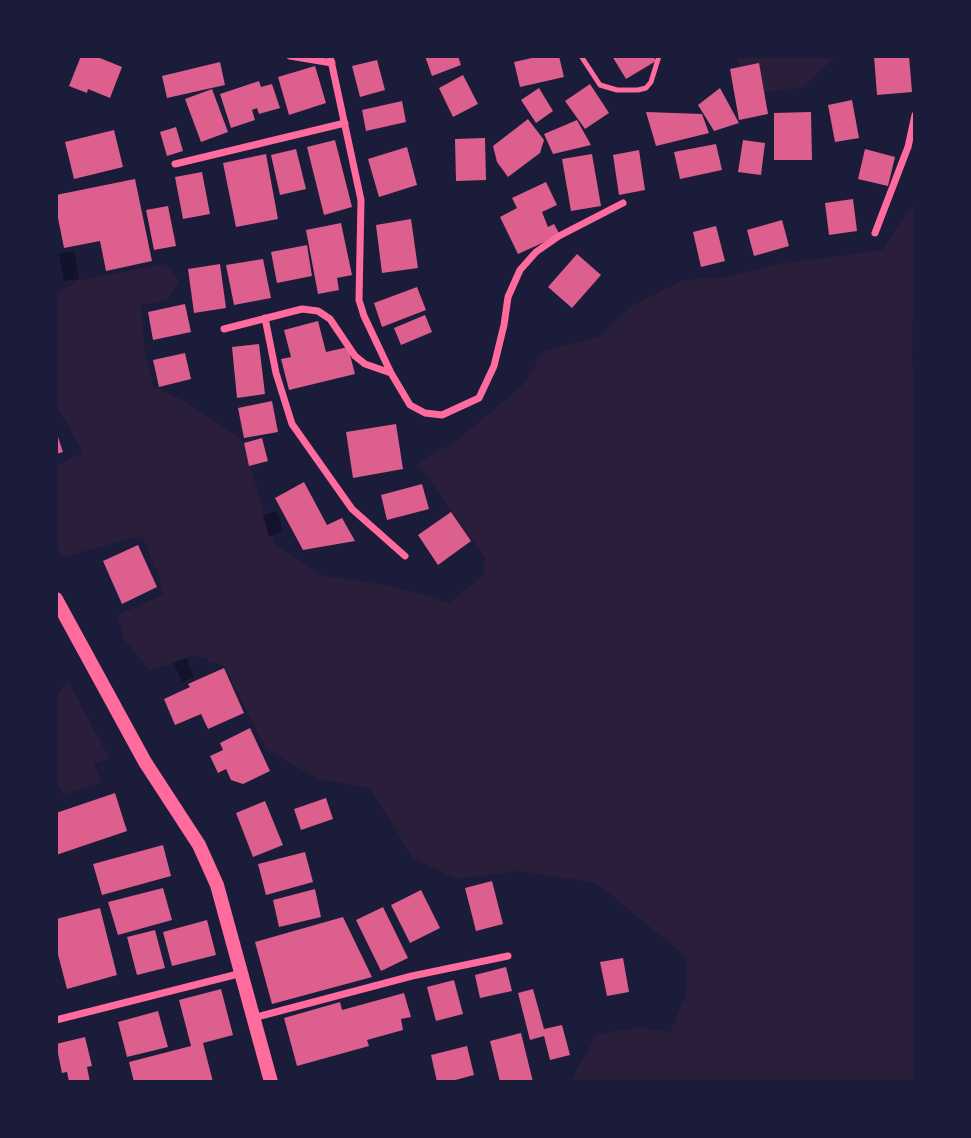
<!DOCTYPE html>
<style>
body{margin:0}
#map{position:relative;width:971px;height:1138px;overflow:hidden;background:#1b1b3a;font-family:Cabin,sans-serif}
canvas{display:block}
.frame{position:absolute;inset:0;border:58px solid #1b1b3a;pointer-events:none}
</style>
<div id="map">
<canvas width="971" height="1138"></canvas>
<div class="frame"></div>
</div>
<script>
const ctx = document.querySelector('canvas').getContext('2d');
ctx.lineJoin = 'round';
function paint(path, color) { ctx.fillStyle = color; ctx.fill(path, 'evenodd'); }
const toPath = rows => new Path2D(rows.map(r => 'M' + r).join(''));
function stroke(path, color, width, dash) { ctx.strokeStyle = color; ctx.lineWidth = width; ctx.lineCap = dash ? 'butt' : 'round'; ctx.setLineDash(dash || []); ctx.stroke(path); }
paint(toPath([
 [735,56,836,56,804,87,758,93,746,82],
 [915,203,915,301,913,312,912,364,915,367,915,1082,570,1082,597,1034,641,1028,670,1032,687,992,686,956,596,883,519,871,456,879,413,858,370,788,318,779,266,749,224,666,193,655,150,671,123,638,118,615,163,595,160,578,142,536,63,557,56,547,56,466,83,452,56,405,56,294,79,280,166,264,179,282,168,299,141,305,145,352,153,386,184,401,241,439,275,544,319,575,393,586,450,603,483,575,485,558,418,464,458,439,520,388,545,350,599,337,631,306,683,280,728,277,780,264,882,250],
 [68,681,109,758,94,764,101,782,63,795,56,782,56,753,59,752,56,747,56,695]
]), '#2a1e3b');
paint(toPath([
 [74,251,79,279,64,281,59,254],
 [277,511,283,531,269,536,263,515],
 [186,658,194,677,182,682,174,663]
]), '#12122b');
paint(toPath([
 [81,56,95,56,122,67,110,98,88,89,87,93,69,86],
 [425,56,458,56,461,65,432,76],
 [541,56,559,56,564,77,520,87,514,62],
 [612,56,653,56,656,61,626,79],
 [874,56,909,56,912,92,877,95],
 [377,60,385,90,360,97,352,66],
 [220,62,225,85,167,98,162,76],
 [759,63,768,114,739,120,730,69],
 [315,66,326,103,289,115,278,77],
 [463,75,478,104,453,117,439,88],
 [259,81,261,87,272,84,280,108,259,114,257,108,252,110,255,120,231,128,220,94],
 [590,84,609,113,585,129,565,101],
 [539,88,553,111,536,123,521,100],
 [720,88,739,123,714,131,698,105],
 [212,89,228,132,201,142,185,99],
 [852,100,859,138,835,142,828,105],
 [402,101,406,122,366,131,362,110],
 [646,112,702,114,709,133,656,146],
 [811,112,812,160,774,160,774,113],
 [528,119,544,140,540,153,508,177,497,162,493,146],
 [577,120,591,145,553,154,544,134],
 [176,127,183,151,167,156,160,132],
 [114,130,123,167,74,179,65,142],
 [485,138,486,180,456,181,455,139],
 [335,140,352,207,324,215,307,147],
 [743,140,765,143,761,175,738,172],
 [716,144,722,170,680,179,674,152],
 [407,147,417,185,379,197,368,159],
 [296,149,306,189,280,195,271,155],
 [865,149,895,157,888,186,858,179],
 [639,150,645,190,619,195,613,155],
 [266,154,278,219,236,227,223,163],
 [592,154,601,206,571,211,562,159],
 [202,172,210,214,183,219,175,177],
 [135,179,152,261,106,271,100,241,64,248,56,208,56,195],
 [546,182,557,205,542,212,548,227,554,224,560,235,518,254,500,217,517,208,512,198],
 [853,199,857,231,829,235,825,203],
 [168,206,176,246,154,250,146,210],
 [411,219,418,268,382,273,376,225],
 [782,220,789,246,754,256,747,230],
 [341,223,352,275,337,278,339,290,318,294,306,230],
 [716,226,725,261,701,267,693,232],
 [307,245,312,276,277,283,271,252],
 [577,254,601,275,572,308,548,287],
 [263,259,271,298,234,305,226,265],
 [220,264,226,308,194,313,188,269],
 [417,287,426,310,382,327,374,303],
 [185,304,191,332,153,340,148,312],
 [425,315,432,332,401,345,394,328],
 [318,321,326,352,348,347,355,374,289,390,281,359,291,357,284,330],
 [259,344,265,394,237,398,232,347],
 [185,353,191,379,159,387,153,360],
 [272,401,278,432,244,438,238,408],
 [396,424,403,469,353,478,346,432],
 [56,431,63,452,56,454],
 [262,438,268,461,249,466,244,443],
 [304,482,327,525,342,518,355,541,303,550,275,498],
 [422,484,429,509,387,520,381,495],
 [451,512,471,541,438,565,418,535],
 [138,545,157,587,122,604,103,561],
 [224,668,244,713,208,729,201,714,175,725,164,699,190,687,188,684],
 [250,728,270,771,243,784,231,780,226,769,218,773,210,756,223,750,220,743],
 [115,793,127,831,56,855,56,813],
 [326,798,333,819,301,830,294,809],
 [265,801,283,845,253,857,236,813],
 [163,845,171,876,102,895,93,864],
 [305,852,313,882,266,895,258,864],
 [492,881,503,924,476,931,465,888],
 [163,888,172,920,118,935,108,902],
 [315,889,321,917,279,927,273,900],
 [421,890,440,928,410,943,391,905],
 [383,907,408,958,381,971,356,920],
 [100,908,117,975,67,989,56,947,56,919],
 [343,917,372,977,272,1004,255,942],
 [207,920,216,955,172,966,163,932],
 [155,930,165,968,137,975,127,937],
 [623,958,629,992,607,996,600,962],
 [506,967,512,991,480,998,475,975],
 [454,980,463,1014,436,1021,427,987],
 [221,989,233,1035,203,1043,213,1082,134,1082,129,1062,191,1046,179,1000],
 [533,989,544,1029,562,1025,570,1055,550,1060,544,1036,530,1040,518,993],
 [404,993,411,1017,401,1019,403,1030,367,1040,369,1046,297,1066,284,1018,340,1002,342,1010],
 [158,1011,168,1047,127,1057,118,1022],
 [521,1033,533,1082,500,1082,490,1041],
 [85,1037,92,1066,87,1067,90,1082,69,1082,67,1072,62,1073,56,1044],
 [467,1046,474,1075,448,1082,437,1082,431,1055]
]), '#dd5f8e');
stroke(toPath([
 [581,56,600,85,617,90,638,90,646,88,651,82,659,56]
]), '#ff6b9d', 5);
stroke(toPath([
 [290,56,332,63],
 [330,56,361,200,359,300,364,316,391,373,410,405,425,413,442,415,479,398,494,366,504,325,508,297,520,270,536,252,559,236,623,203],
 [175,164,345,123],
 [875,233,908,147,915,115],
 [265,318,276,373,292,424,352,509,405,556],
 [224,329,302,309,318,311,330,319,355,356,365,364,391,373],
 [253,1018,412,976,508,956],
 [56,1020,242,973]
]), '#ff6b9d', 7);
stroke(toPath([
 [56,599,145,762,199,845,217,885,271,1082]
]), '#ff6b9d', 14);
</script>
